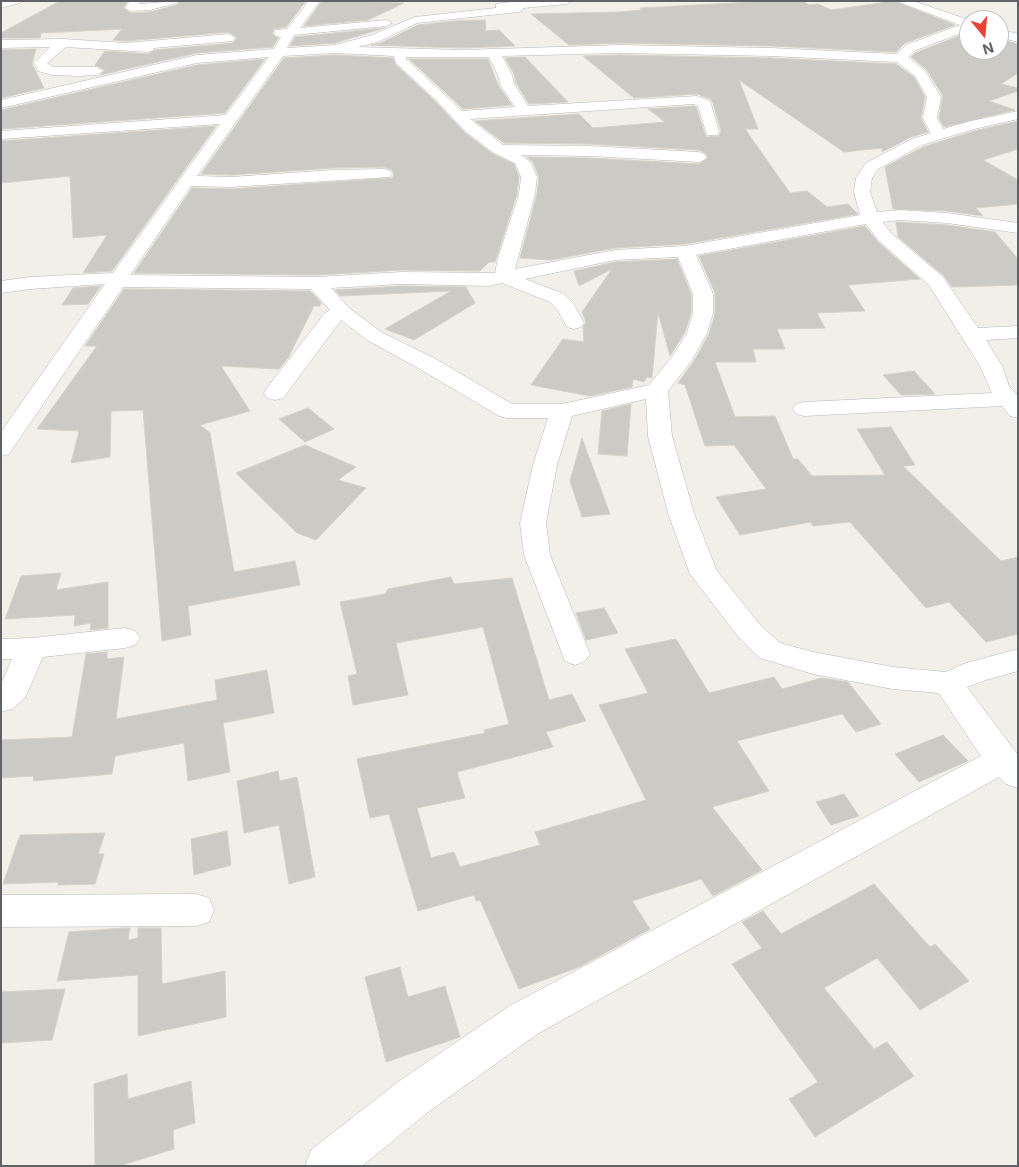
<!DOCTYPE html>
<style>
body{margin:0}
#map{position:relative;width:1019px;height:1167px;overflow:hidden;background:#f1efe8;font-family:Inter,sans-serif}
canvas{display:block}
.frame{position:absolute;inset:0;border:2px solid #5f6368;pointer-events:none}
.north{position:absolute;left:959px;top:10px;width:50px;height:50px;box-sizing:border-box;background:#fff;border:1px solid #bfc1c3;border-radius:50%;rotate:163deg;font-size:14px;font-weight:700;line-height:20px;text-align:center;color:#5f6368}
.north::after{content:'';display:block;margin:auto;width:18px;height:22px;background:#ea4335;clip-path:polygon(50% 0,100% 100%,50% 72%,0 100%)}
</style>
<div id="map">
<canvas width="1019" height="1167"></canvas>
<div class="frame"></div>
<div class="north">N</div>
</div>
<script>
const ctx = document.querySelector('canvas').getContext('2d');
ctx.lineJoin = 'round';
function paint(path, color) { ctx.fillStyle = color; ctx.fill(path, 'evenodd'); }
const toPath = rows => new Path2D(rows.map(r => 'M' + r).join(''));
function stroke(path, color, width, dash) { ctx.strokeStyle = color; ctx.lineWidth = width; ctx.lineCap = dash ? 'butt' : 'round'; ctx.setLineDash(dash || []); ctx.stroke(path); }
const building = toPath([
 [60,1,128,1,123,8,131,13,150,12,177,5,180,1,306,1,286,27,274,29,272,34,278,38,273,47,197,53,100,75,105,70,95,65,105,51,148,54,155,50,233,43,237,38,229,32,126,41,113,40,122,29,41,33,40,38,1,38,1,33,60,1],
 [322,1,338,1,404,3,368,20,304,26,322,1],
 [770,1,802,1,809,5,818,4,831,10,881,3,881,1,894,1,955,25,905,43,896,52,771,46,620,43,569,45,531,14,619,12,641,10,640,8,770,1],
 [485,20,486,31,499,30,515,46,462,48,371,45,381,43,418,25,454,21,485,20],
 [384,28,335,43,290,46,295,37,384,28],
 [969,32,969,50,999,50,999,39,1018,44,1018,73,1001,84,1018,88,1018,91,989,101,1015,110,944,127,939,118,943,96,927,70,911,57,915,53,969,32],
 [36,49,32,64,44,88,1,98,1,50,36,49],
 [335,55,393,58,395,64,434,100,464,132,493,154,514,164,519,177,517,194,495,262,489,262,480,271,402,270,316,275,134,273,192,188,231,189,392,178,394,175,392,170,384,167,332,168,231,175,201,174,284,58,335,55],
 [620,55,771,58,896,64,914,77,925,97,921,118,928,132,911,137,882,152,882,148,844,152,739,80,758,129,745,129,790,193,807,191,827,207,848,204,858,214,685,244,615,248,551,260,520,258,537,194,539,177,533,162,526,157,589,158,699,164,708,158,705,153,699,150,589,144,504,143,475,121,579,114,593,128,665,122,648,109,694,106,696,107,706,137,719,136,721,131,713,103,710,99,697,94,634,98,583,56,620,55],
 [525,57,568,102,529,104,516,83,514,74,505,58,525,57],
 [265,59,225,113,1,129,1,110,197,65,265,59],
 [409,59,488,59,498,85,512,105,463,109,409,59],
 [1018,121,1018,149,983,160,1018,180,1018,204,976,208,983,216,947,211,893,209,885,167,923,147,974,131,1018,121],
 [216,126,112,271,83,273,107,235,73,238,70,176,1,183,1,141,216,126],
 [896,222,947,225,995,232,1018,259,1018,285,952,287,944,276,898,237,896,222],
 [865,226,878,242,920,279,848,285,865,311,817,313,825,328,777,329,785,349,753,349,756,362,715,362,735,417,775,416,793,459,798,459,812,476,885,475,857,429,891,427,915,465,903,466,1001,561,1018,557,1018,634,986,642,949,602,926,608,850,522,813,526,811,522,740,535,716,497,766,489,734,445,705,446,685,385,678,383,694,361,709,334,715,314,715,293,699,256,865,226],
 [677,259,691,294,691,313,685,332,670,356,658,312,652,378,647,377,644,382,633,379,632,387,590,396,531,385,563,339,584,342,583,327,586,322,582,312,612,269,579,286,574,271,615,262,677,259],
 [101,286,88,304,62,305,73,288,101,286],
 [402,286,466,287,475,303,414,340,385,329,451,291,340,296,335,290,402,286],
 [124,289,310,291,321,302,320,306,314,306,288,358,279,369,221,366,250,411,200,425,210,433,234,572,295,561,300,585,188,606,191,635,162,641,143,410,111,411,110,457,71,463,79,431,37,429,97,346,85,346,124,289],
 [914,371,935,394,901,395,883,375,914,371],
 [631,404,627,456,598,454,602,411,631,404],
 [308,408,334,429,305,442,279,419,308,408],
 [582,438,610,514,582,517,570,481,582,438],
 [305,445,356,467,338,480,366,488,316,540,297,533,236,473,305,445],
 [61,573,56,590,108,582,108,628,90,630,91,623,74,626,75,615,5,619,21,576,61,573],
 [451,577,454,584,512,578,549,700,572,694,586,721,546,732,553,747,457,772,465,798,417,808,431,858,454,852,460,867,540,845,535,832,646,800,599,705,648,693,625,649,676,639,709,693,774,677,782,689,822,678,848,682,881,724,856,732,842,714,737,741,769,791,712,807,762,870,713,896,701,879,632,901,650,929,579,967,519,989,480,900,476,901,474,895,418,911,389,814,370,818,357,759,485,733,484,730,509,724,483,627,396,643,408,695,353,705,348,676,357,674,340,602,385,594,388,589,451,577],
 [604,608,618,633,586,640,576,613,604,608],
 [107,652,107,659,124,657,116,719,217,700,215,680,267,670,274,713,223,723,230,772,188,781,184,743,115,756,112,774,33,781,34,776,1,778,1,740,72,737,86,654,107,652],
 [943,735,968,761,919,782,895,754,943,735],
 [278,771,280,781,297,777,315,877,289,884,279,825,244,833,237,781,278,771],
 [844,794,859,816,831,825,816,802,844,794],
 [227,831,231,865,194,875,191,839,227,831],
 [105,833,98,854,104,854,95,884,58,885,59,882,3,884,20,835,105,833],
 [874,884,930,947,935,944,969,981,920,1010,877,958,824,988,874,1049,887,1042,914,1076,815,1137,789,1099,818,1082,732,964,762,948,742,922,763,911,781,934,874,884],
 [124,928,130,928,128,940,138,938,138,928,161,928,162,984,225,971,226,1017,138,1036,138,975,57,981,69,932,124,928],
 [400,967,408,997,445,986,460,1037,386,1062,365,977,400,967],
 [65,989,52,1040,1,1043,1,992,65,989],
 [127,1074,128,1099,191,1081,195,1123,173,1130,174,1149,119,1166,95,1166,94,1084,127,1074]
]);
paint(building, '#cccac5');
stroke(building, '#d6d1c6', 1);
const minor = toPath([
 [21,1,20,3,1,8,1,2,21,1],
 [130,1,141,1,139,4,178,1,177,3,150,10,131,11,125,8,130,1],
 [309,1,320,1,300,28,386,20,392,23,386,26,294,35,287,48,335,45,372,35,415,17,496,8,496,4,519,1,572,1,567,4,523,8,522,11,518,12,417,23,380,41,358,47,462,50,620,45,771,48,897,54,906,45,960,25,896,1,913,1,969,20,969,30,914,51,908,57,925,71,941,97,937,118,943,129,971,121,1018,111,1018,119,974,129,922,145,878,169,872,178,870,192,877,212,900,210,947,213,1018,223,1018,233,947,223,900,220,882,222,891,233,943,277,978,328,1018,326,1018,338,986,340,1002,366,1009,386,1018,396,1018,418,1010,416,1002,406,804,416,796,414,793,409,796,404,804,402,992,393,980,366,929,285,879,241,866,224,696,255,713,294,713,313,707,333,692,360,668,391,672,436,694,513,717,571,761,626,780,643,813,652,893,667,946,672,966,663,1018,649,1018,671,986,680,967,687,1018,755,1018,788,1006,784,999,777,539,1033,428,1112,362,1166,305,1166,311,1150,398,1082,511,1005,981,756,939,693,893,689,813,674,760,658,741,640,690,574,668,513,648,436,646,399,572,416,557,465,546,523,550,555,590,654,585,661,575,665,565,661,524,555,520,523,533,465,548,418,507,418,499,416,418,368,367,340,341,320,283,398,275,400,267,398,264,393,267,388,325,313,330,310,311,289,123,287,9,454,1,456,1,432,105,284,30,289,1,293,1,281,30,277,113,273,220,124,1,139,1,131,226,115,269,57,197,63,1,108,1,100,197,55,274,49,281,37,276,36,274,33,276,30,287,29,309,1],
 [335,53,394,56,396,63,435,99,465,131,494,153,515,163,517,167,521,177,519,194,498,258,495,273,402,272,316,277,130,275,191,186,231,187,390,177,392,174,390,171,384,169,332,170,231,177,197,176,283,56,335,53],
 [620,53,771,56,897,62,915,76,927,97,923,118,931,133,912,139,866,163,856,178,854,192,860,215,685,246,615,250,515,269,535,194,537,177,531,163,521,155,589,156,699,162,704,160,707,157,704,154,699,152,589,146,503,145,470,119,694,104,698,106,707,135,717,135,719,132,711,104,709,101,697,96,528,106,514,84,512,75,502,56,620,53],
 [406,57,489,57,498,75,500,84,515,107,462,111,406,59,406,57],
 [678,257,693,294,693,313,687,333,672,357,649,385,562,404,512,404,434,358,381,332,349,308,331,288,402,284,489,286,502,283,550,302,557,309,567,327,574,329,581,327,584,323,573,303,564,294,525,279,615,260,678,257],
 [999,29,1018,34,1018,42,999,37,999,29],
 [229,34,235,38,233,41,154,48,152,51,148,52,66,47,47,63,53,67,97,67,103,71,97,75,80,76,52,75,38,71,34,63,50,47,1,48,1,40,63,39,126,43,229,34],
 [125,628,135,631,140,638,135,645,125,648,43,657,25,698,12,709,1,712,1,684,12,659,1,659,1,639,32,638,125,628],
 [196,894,209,898,214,910,209,922,196,926,1,927,1,895,196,894]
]);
stroke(minor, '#b5b8bc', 1);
paint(minor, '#fff');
</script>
